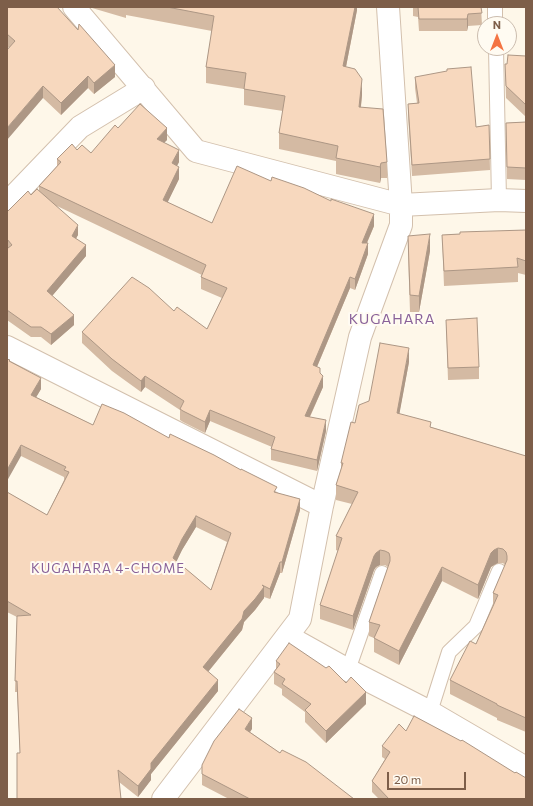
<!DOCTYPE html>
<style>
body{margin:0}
#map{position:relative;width:533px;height:806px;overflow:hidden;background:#fef7e9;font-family:Commissioner,sans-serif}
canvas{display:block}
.frame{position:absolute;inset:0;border:8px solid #7d5e49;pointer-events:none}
.north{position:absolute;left:477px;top:16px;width:40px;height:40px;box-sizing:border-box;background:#fffbf2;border:1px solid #cbbcae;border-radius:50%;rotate:0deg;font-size:11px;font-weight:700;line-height:16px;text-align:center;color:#7d5e49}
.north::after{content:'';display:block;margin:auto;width:14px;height:18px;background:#f47443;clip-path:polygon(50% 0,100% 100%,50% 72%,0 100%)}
.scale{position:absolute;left:387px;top:772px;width:79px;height:18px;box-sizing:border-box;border:2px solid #7d5e49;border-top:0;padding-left:5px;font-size:12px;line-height:14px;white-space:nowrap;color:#7d5e49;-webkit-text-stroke:3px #fffbf2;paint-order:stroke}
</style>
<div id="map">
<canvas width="533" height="806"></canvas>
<div class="frame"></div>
<div class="north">N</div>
<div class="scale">20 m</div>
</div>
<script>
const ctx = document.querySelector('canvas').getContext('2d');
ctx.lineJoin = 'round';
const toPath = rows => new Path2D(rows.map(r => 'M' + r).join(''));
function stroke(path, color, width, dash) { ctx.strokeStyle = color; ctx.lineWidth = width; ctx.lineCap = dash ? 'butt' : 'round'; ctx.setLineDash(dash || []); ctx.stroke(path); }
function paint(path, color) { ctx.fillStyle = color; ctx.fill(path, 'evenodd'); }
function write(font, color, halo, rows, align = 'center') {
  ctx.font = font + ' Commissioner,sans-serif'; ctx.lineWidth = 4; ctx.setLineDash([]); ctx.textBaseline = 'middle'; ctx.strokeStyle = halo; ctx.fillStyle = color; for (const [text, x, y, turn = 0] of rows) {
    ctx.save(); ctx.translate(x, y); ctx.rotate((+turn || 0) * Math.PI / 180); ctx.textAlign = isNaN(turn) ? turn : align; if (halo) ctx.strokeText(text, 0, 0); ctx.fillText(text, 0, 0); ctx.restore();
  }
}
const service = toPath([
 [495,7,495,24],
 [496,48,499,200],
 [348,670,382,573],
 [430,712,449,652,476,626,499,571]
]);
const minor = toPath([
 [74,7,196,151,401,205,499,200,526,201],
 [7,203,80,127,144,88],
 [7,347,322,506],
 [287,636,348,670,430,712,526,768],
 [163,799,300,619,322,506,360,337,401,225,401,205,388,7]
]);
stroke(service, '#d3c0ad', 16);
stroke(minor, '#d3c0ad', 24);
stroke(service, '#fff', 14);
stroke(minor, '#fff', 22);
paint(toPath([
 [7,7,115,77,94,94,88,88,61,115,43,98,9,48,7,46],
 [90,7,357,7,357,10,346,67,362,95,361,107,387,162,387,178,381,178,380,183,336,174,336,161,279,149,279,133,283,111,244,105,244,89,206,83,206,67,212,31,126,15,126,18,92,8],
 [413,7,481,7,482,25,468,26,467,31,419,31,418,17,413,16],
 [526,56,526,117,506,98,505,64,507,64],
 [415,77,476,127,489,125,490,170,412,176,408,115,408,104,417,103,415,88],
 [526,122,526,180,507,179,506,123],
 [118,128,167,140,164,142,179,162,177,166,179,179,167,202,212,223,374,226,367,243,368,254,355,290,350,288,317,367,320,373,323,387,310,417,326,431,317,471,271,460,271,449,272,447,210,421,205,433,183,422,180,420,180,410,145,387,141,392,112,371,82,343,82,332,174,311,207,329,222,298,201,289,201,277,202,275,57,206,78,235,76,238,86,256,52,296,74,325,51,345,41,337,31,337,7,320,7,212,39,190,39,186,57,166,57,159,77,150,91,153],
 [526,230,526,275,518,273,518,282,444,286,442,235],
 [408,236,430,251,419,312,410,312,408,252],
 [446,320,479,367,479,379,448,380],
 [10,362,41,389,36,397,93,425,169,438,277,492,300,510,282,573,280,573,270,599,264,597,264,598,255,610,244,622,242,630,208,672,218,691,151,774,151,780,138,797,119,782,20,753,17,692,15,692,17,617,7,612,7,492,47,515,64,480,64,477,21,456],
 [196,527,227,542,211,590,176,561,182,550],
 [409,362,399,414,431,427,526,456,526,732,497,720,497,718,450,694,450,680,476,644,493,606,493,593,505,565,503,563,498,563,494,565,491,567,478,599,442,581,399,665,374,652,374,638,369,636,369,622,388,567,385,565,380,565,376,567,374,570,353,630,320,619,320,605,338,551,336,550,336,536,352,504,336,500,336,485,341,469,341,463,355,423,369,401],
 [276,661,366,704,326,743,305,722,305,712,282,695,282,689,274,684,274,672,276,670],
 [252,729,250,732,280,753,354,799,229,799,202,785,202,765],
 [406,731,515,773,526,799,379,799,372,792,372,781,385,759,382,757,382,746]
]), '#d4baa3');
paint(toPath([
 [355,7,357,7,357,10,343,82,343,66],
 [468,14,468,26,467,31,467,19],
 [115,65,115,77,94,94,94,83],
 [88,76,88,88,61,115,61,103],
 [362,79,362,95,359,123,359,107],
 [43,86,43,98,7,140,7,128],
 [167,128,167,140,157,150,157,139],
 [179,150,179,162,172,175,172,163],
 [381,163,381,178,380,183,380,167],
 [179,167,179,179,163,212,163,200],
 [374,214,374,226,362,254,362,243],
 [78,225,78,235,72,246,72,236],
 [430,234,430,251,419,312,419,296],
 [368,243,368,254,355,290,355,279],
 [86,245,86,256,47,302,47,291],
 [350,277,350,288,313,376,313,365],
 [74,315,74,325,51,345,51,334],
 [409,348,409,362,397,427,397,413],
 [145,376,145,387,141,392,141,381],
 [323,376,323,387,305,427,305,416],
 [41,378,41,389,31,406,31,395],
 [210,410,210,421,205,433,205,422],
 [326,420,326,431,317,471,317,460],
 [21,445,21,456,7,481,7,470],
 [300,499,300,510,282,573,282,562],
 [196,516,196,527,182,550,173,569,173,558,182,539],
 [498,548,498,563,494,565,491,567,478,599,478,585,491,553,494,550],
 [380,550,380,565,376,567,374,570,353,630,353,616,374,556,376,553],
 [280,562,280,573,270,599,270,589],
 [442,567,442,581,399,665,399,651],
 [264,587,264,598,255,610,244,622,242,630,203,678,203,667,244,611],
 [218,680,218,691,151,774,151,780,138,797,138,786,151,763],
 [366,692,366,704,326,743,326,731],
 [252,718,252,729,245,739,245,729]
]), '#ad9785');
const building = toPath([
 [7,7,57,7,78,30,79,24,115,65,94,83,88,76,61,103,43,86,7,128,7,50,15,41,7,34,7,7],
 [167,7,355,7,343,66,355,69,362,79,359,107,383,109,387,162,381,163,380,167,336,158,338,146,279,133,285,96,244,89,246,73,206,67,214,16,167,7],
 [418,7,481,7,482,13,468,14,467,19,419,19,418,7],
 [508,55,526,56,526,105,506,86,505,64,507,64,508,55],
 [471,67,476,127,489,125,490,159,412,165,408,104,419,103,415,77,447,71,447,69,471,67],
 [140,104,167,128,157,139,179,150,172,163,179,167,163,200,212,223,237,166,271,181,272,177,304,188,331,201,331,199,374,214,362,243,368,243,355,279,350,277,313,365,320,368,320,373,323,376,305,416,326,420,317,460,271,449,275,437,210,410,205,422,183,411,180,409,184,401,145,376,141,381,112,359,82,332,132,277,149,288,174,311,177,307,207,329,227,288,201,277,206,265,39,186,61,162,57,159,72,144,77,150,82,145,91,153,115,125,118,128,140,104],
 [526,122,526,168,507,167,506,123,526,122],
 [37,189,78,225,72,236,86,245,47,291,74,315,51,334,41,327,31,327,7,310,7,247,8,248,12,245,7,239,7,212,28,191,31,195,37,189],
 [526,230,526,261,517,258,518,267,444,271,442,235,460,234,460,232,526,230],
 [430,234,419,296,410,295,408,236,430,234],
 [477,318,479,367,448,368,446,320,477,318],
 [380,343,409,348,397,413,431,422,430,427,526,456,526,718,497,705,497,704,450,680,470,641,476,644,498,595,493,593,507,560,507,556,506,552,503,549,498,548,494,550,491,553,478,585,442,567,399,651,374,638,380,625,369,622,390,561,390,557,389,553,385,551,380,550,376,553,374,556,353,616,320,605,342,538,336,536,358,492,336,485,343,463,341,463,351,422,355,423,359,405,369,401,380,343],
 [7,359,10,360,9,361,41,378,31,395,93,425,102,404,124,413,169,438,170,434,214,455,241,470,241,469,277,487,274,492,300,499,282,562,280,562,270,589,262,585,264,587,255,599,244,611,242,619,203,667,218,680,151,763,151,769,138,786,118,770,121,799,17,799,17,753,20,753,17,681,15,681,17,616,31,615,7,601,7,492,47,515,69,472,64,470,66,467,21,445,7,470,7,359],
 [196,516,231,533,211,590,173,558,182,539,196,516],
 [289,643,326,668,329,666,346,683,351,677,366,692,326,731,305,710,311,704,282,684,285,679,274,672,280,664,276,661,289,643],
 [239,709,252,718,245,729,280,753,282,750,306,762,354,799,250,799,202,774,202,765,214,741,239,709],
 [414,716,461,741,462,740,515,773,516,772,526,778,526,799,389,799,372,781,390,752,382,746,399,724,406,731,414,716]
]);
paint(building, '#f7d8be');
stroke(building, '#ad9785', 1);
ctx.letterSpacing = '1px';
write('13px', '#896199', '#fffbf2', [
 ["KUGAHARA 4-CHOME",108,569]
]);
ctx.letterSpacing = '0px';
ctx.letterSpacing = '1px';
write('14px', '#896199', '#fffbf2', [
 ["KUGAHARA",392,319]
]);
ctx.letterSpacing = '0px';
</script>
